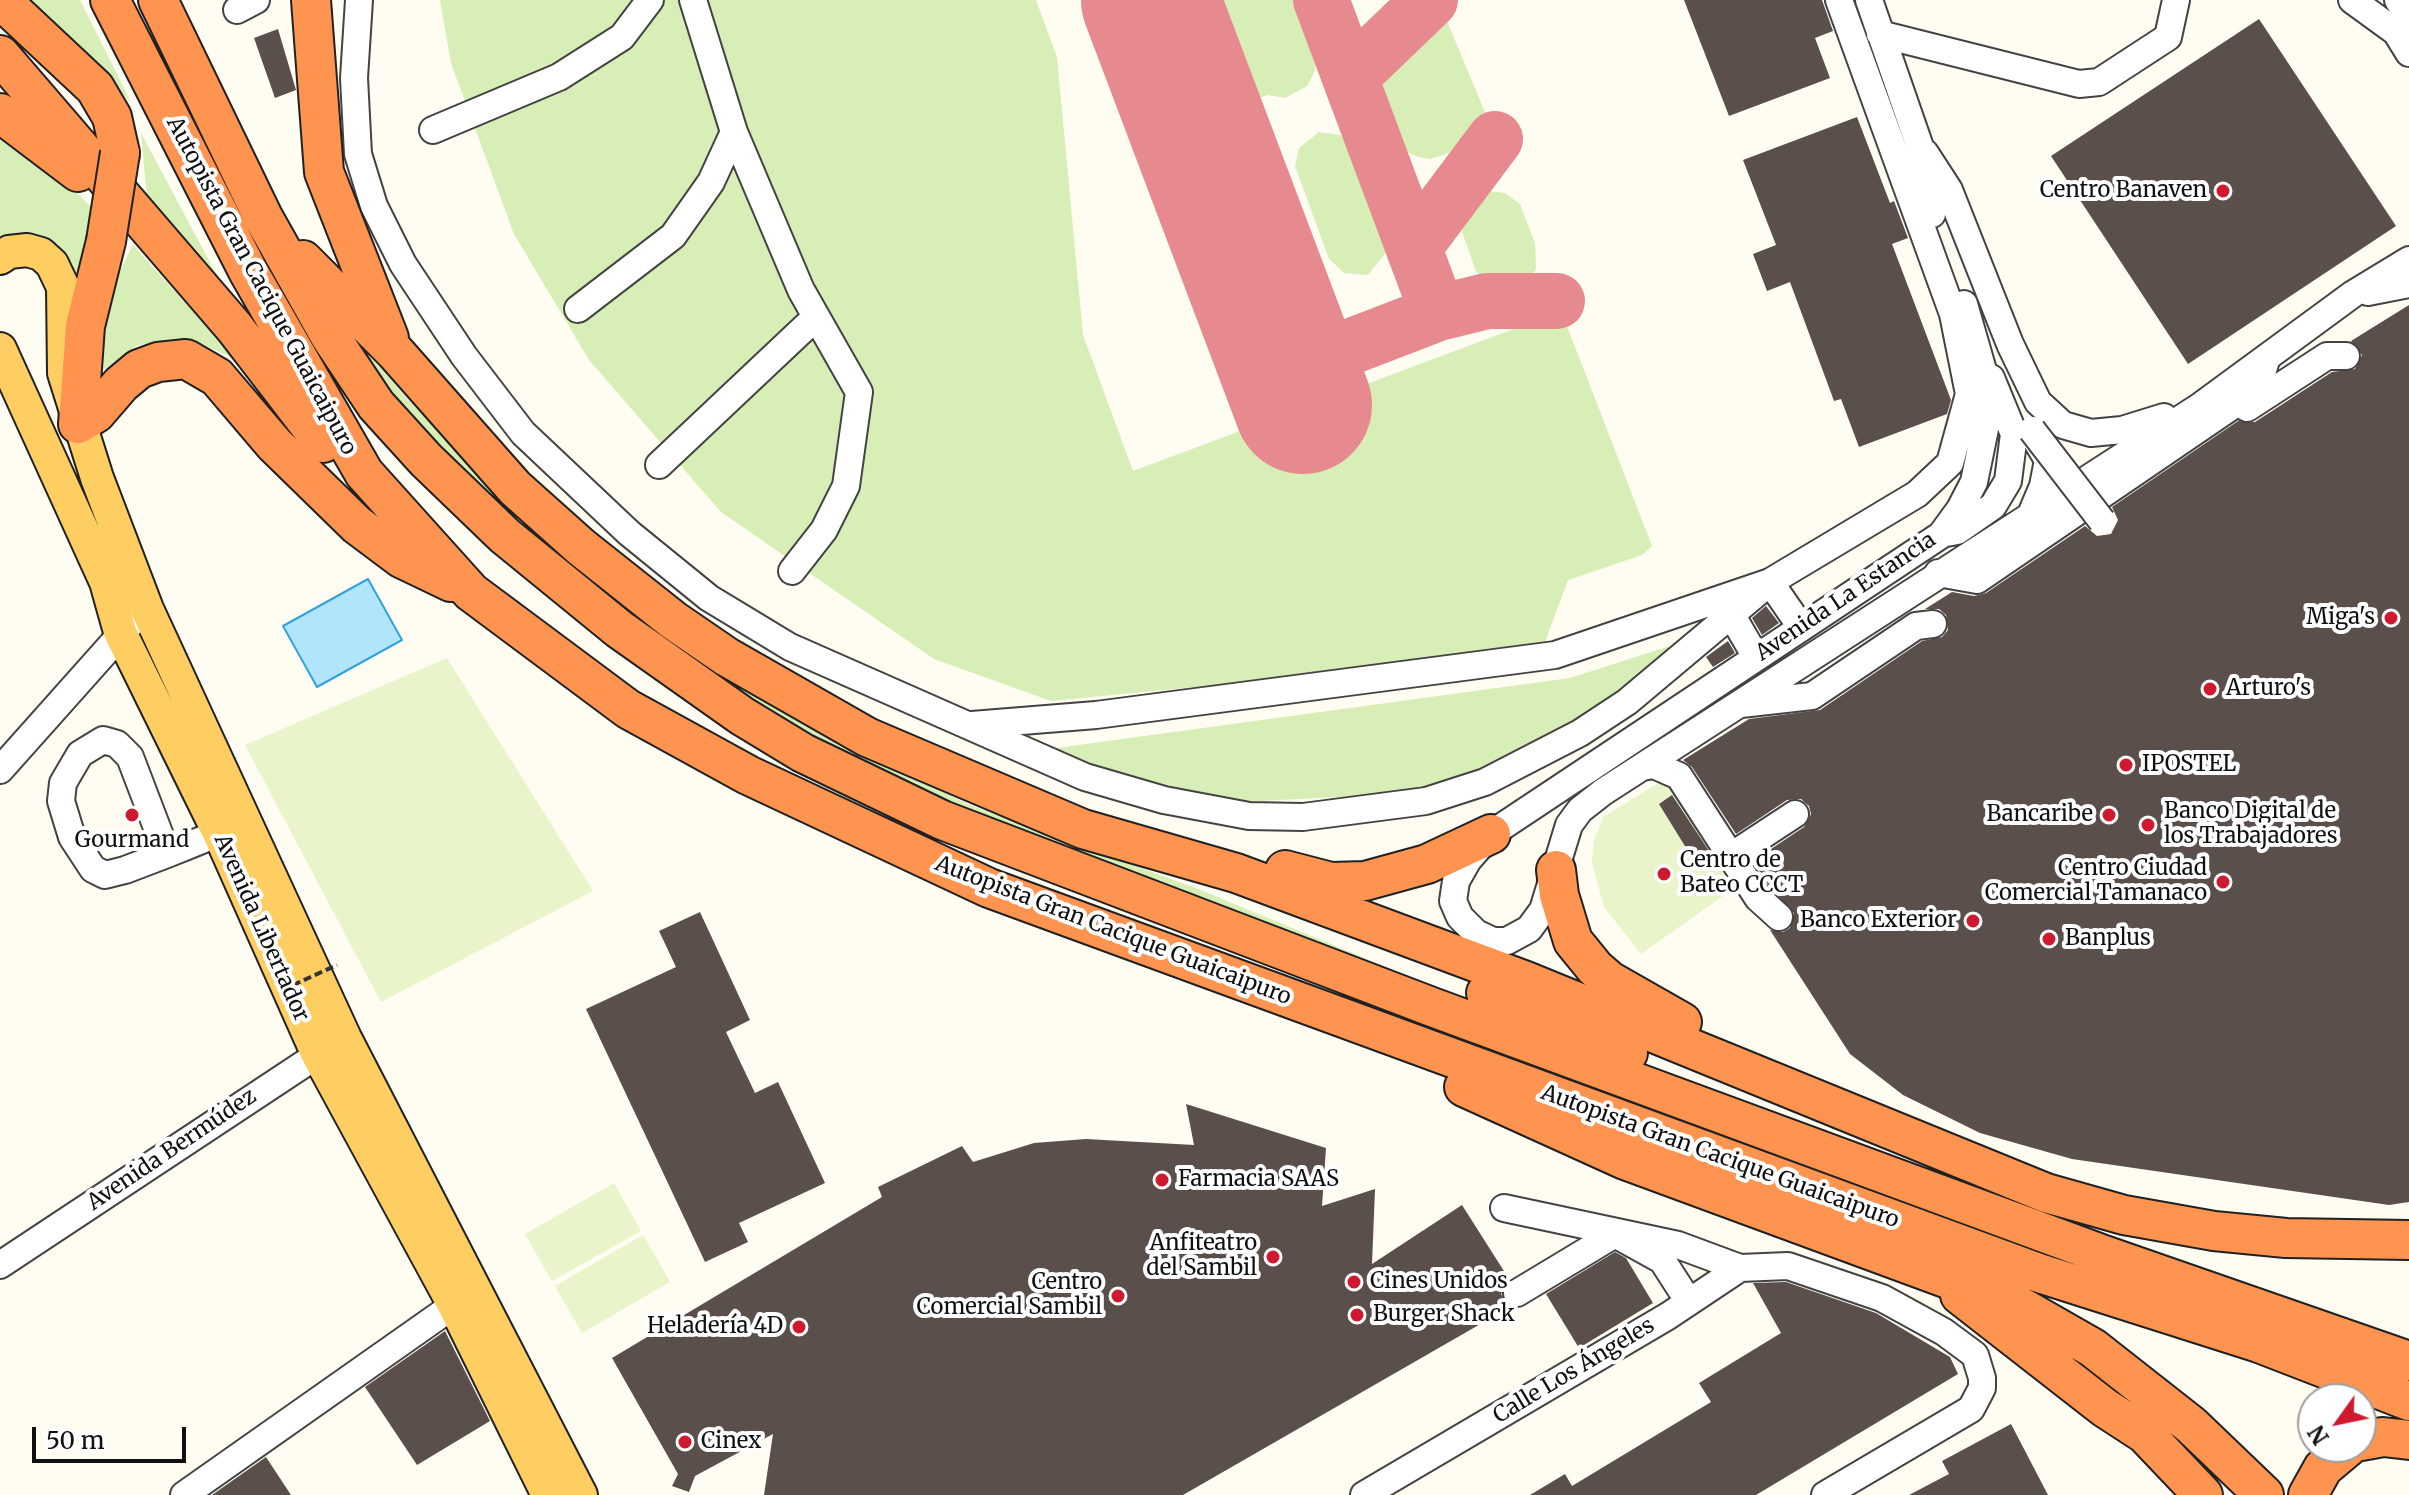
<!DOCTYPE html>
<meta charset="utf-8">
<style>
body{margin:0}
#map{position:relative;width:2409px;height:1495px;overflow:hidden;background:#fffcf2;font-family:Merriweather,serif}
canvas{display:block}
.north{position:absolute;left:2297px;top:1383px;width:80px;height:80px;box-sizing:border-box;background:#fff;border:2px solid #9f9f9f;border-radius:50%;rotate:237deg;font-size:22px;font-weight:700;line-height:32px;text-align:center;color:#101010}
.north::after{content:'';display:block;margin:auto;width:28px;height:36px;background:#ce192e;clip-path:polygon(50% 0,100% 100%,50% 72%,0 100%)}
.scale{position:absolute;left:32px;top:1427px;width:154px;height:36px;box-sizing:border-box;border:4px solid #101010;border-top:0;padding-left:10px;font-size:24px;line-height:28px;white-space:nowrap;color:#101010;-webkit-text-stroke:6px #fff;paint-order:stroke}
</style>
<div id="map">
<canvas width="2409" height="1495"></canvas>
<div class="north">N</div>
<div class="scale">50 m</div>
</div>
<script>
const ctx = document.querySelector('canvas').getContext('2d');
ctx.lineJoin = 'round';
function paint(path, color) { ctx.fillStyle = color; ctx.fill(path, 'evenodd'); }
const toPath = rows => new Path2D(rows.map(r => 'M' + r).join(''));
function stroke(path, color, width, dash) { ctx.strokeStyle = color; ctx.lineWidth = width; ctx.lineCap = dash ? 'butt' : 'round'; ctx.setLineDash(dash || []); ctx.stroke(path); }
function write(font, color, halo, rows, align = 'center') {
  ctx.font = font + ' Merriweather,serif'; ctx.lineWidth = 8; ctx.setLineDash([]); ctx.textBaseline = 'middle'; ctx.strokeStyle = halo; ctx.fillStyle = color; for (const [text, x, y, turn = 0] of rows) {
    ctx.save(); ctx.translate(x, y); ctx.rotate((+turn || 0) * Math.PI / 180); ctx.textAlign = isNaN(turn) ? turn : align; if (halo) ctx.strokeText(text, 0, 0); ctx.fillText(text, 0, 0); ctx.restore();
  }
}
paint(toPath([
 [24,0,80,0,131,102,93,66],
 [440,0,1036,0,1057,57,1083,335,1133,471,1554,314,1565,321,1652,546,1642,555,1568,580,1545,642,1277,679,1051,701,934,659,721,512,589,360,514,234,451,63],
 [1223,0,1294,0,1314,53,1315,71,1307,86,1285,98,1268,95,1260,98],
 [1446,19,1487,117,1470,138,1452,152,1430,159,1418,157,1407,152,1391,130,1381,94,1383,80,1401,55,1437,21],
 [1319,132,1340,135,1350,144,1390,247,1368,275,1344,273,1329,259,1295,166,1299,148],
 [141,133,230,300,148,208],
 [0,140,72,188,96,212,77,285,0,242],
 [1489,191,1505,193,1520,204,1535,243,1536,268,1531,281,1523,286,1483,280,1476,271,1461,229,1462,215],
 [133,245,237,360,200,343,177,339,153,342,136,346,93,378,111,289],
 [323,301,410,402,522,510,853,749,970,805,1198,889,1623,1065,930,802,782,723,583,585,403,412],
 [1670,646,1619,702,1482,775,1396,794,1221,803,1027,752,1570,678]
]), '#d8eeb7');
paint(toPath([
 [447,658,593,891,381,1002,245,745],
 [1660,782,1681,791,1740,884,1641,954,1604,907,1592,863,1594,840,1603,817],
 [614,1183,641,1231,552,1281,525,1234],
 [643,1235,670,1282,582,1333,555,1286]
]), '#e9f4ca');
const water = toPath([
 [368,579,402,640,317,687,283,626,368,579]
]);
paint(water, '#b1e5fc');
stroke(water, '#31a2da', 2);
stroke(toPath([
 [1350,77,1430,0],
 [1414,247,1495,139],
 [1438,313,1487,301,1557,301],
 [1290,370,1438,313,1321,0]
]), '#e68a90', 56);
stroke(toPath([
 [1150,0,1303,405]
]), '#e68a90', 138);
paint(toPath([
 [1684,0,1822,0,1833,31,1815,38,1830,78,1729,116],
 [2259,19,2396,226,2188,364,2051,156],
 [278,29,296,90,275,98,254,38],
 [1857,117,1890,203,1894,201,1908,238,1892,244,1951,400,1947,414,1859,447,1841,399,1834,401,1790,282,1767,291,1753,254,1776,245,1743,160],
 [2409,305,2409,1202,2389,1205,2072,1159,1980,1133,1903,1095,1850,1054,1770,930,1783,932,1790,928,1794,913,1770,888,1753,861,1804,827,1811,814,1809,806,1801,799,1787,800,1736,834,1692,767,1683,760,1749,719,1820,710,1922,641,1942,637,1948,630,1946,615,1939,609,1925,609,1952,592,1974,596,1986,593,2085,526,2097,536,2111,534,2118,520,2112,507,2238,421,2255,422,2332,372,2355,369,2362,355,2351,341],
 [1766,606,1779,623,1762,635,1752,618],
 [1728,641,1735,653,1713,667,1706,657],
 [1672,795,1711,854,1696,864,1659,804],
 [700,912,750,1020,726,1032,755,1093,778,1082,825,1183,739,1223,748,1242,705,1262,586,1009,676,967,659,931],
 [1186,1104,1326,1148,1322,1206,1375,1189,1372,1264,1462,1205,1509,1279,1501,1294,1510,1307,1183,1495,764,1495,773,1434,695,1476,689,1492,672,1486,678,1474,612,1358,882,1197,878,1187,962,1146,973,1162,1034,1143,1086,1139,1194,1145],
 [1615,1252,1626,1258,1653,1303,1579,1348,1546,1294],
 [1786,1282,1876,1313,1950,1357,1958,1374,1756,1495,1530,1495,1565,1474,1572,1486,1711,1402,1699,1383,1781,1333,1753,1283],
 [445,1331,490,1421,417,1465,365,1387],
 [2011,1424,2048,1495,1909,1495,1949,1474,1942,1461],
 [266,1457,291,1495,212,1495]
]), '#5a4f4b');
const minor = toPath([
 [359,0,354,78,358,154,374,206,403,264,464,356,523,433,629,533,709,598,790,647,1085,777,1164,800,1249,816,1303,817,1426,801,1485,782,1580,733,1627,702,1770,582,1917,494,1950,463,1969,394,1953,314,1839,0],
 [693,0,734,132,801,290,859,392,846,486,824,530,792,571],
 [1869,0,1920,147,1932,214],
 [2352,0,2396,32,2409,53],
 [2398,0,2409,17],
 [237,10,256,0],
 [1880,34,2079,84,2099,82,2168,37,2176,0],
 [433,130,559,77,622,37,650,0],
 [1925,153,1949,190,2010,344,2038,402,2063,425,2091,433,2122,430,2164,417],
 [2368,292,2409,284],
 [1964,304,1986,381,1987,419,1974,482,1960,509,1941,535,1491,834,1468,860,1456,881,1453,901,1460,917,1476,933,1493,941,1507,941,1529,929,1543,910,1569,825,1580,810,1603,792,2199,407,2353,294,2409,260],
 [578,309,673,236,711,182,734,132],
 [2247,408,2327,356,2346,356],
 [659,465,816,317],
 [2032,512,2043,486,2048,460,2036,440],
 [1946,533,1957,531,1993,506,2008,481,2014,434,1991,378],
 [1938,573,1977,580,2257,389,2267,357],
 [1731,614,1756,657],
 [1741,704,1812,696,1916,626,1933,624],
 [972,725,1096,715,1555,655,1770,582,1801,627],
 [1642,767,1654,765,1679,776,1758,898,1779,917],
 [0,770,132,622],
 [167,854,130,757,117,744,103,740,80,754,63,783,61,801,72,837,93,869,105,875,125,870,167,854,192,844,219,833],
 [1731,856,1795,814],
 [1504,1208,1678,1245,1740,1268],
 [0,1265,334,1044],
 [1517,1293,1615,1234,1662,1260,1689,1302],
 [184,1495,454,1305],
 [1364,1495,1668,1316,1740,1268,1788,1266,1882,1298,1944,1332,1975,1355,1982,1378,1982,1388,1971,1409,1825,1495]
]);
const major = toPath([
 [0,258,9,252,27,250,41,254,52,264,63,287,64,373,97,478,147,609,345,1038,581,1495],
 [0,349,106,582,120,632,219,833,317,1053,454,1305,548,1495]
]);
const highway = toPath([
 [1,0,95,88,112,117,120,153],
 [110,0,248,271,364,473,471,592,628,709,748,775,989,888,2039,1273,2259,1343,2409,1401],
 [158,0,263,217,330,336,376,405,426,460,505,536,619,629,742,716,803,753,942,820,1432,1007,2104,1255,2409,1361],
 [311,0,324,172,389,338],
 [0,55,234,327,323,443],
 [0,113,78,172],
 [303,260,395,352,515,488,581,547,673,620,727,657,867,737,1083,829,1236,873,1526,981,2046,1193,2124,1215,2214,1231,2286,1238,2409,1240],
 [78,424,96,413,121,384,139,369,158,362,186,359,217,377,274,444,357,525,401,558,451,582],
 [78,424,85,326,106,241],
 [1285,870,1331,882,1365,881,1427,864,1491,834],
 [1556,870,1559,895,1573,941,1595,968,1610,981,1682,1022],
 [1486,993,1628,1053],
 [1464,1087,1625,1160,2016,1304,2093,1348,2191,1425,2264,1495],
 [1960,1295,2105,1408,2145,1434,2203,1495],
 [2361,1441,2383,1437,2409,1440],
 [2308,1495,2323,1468,2348,1447]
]);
stroke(minor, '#434343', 30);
stroke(major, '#212121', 36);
stroke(highway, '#212121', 42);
stroke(minor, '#fff', 26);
stroke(major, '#ffce62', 32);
stroke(highway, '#ff9450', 38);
const minorBridge = toPath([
 [2032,430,2102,521]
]);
const highwayBridge = toPath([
 [106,241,120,153]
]);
stroke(minorBridge, '#434343', 30, []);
stroke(highwayBridge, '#212121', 42, []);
stroke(toPath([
 [282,990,337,965]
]), '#323232', 4, [8, 4]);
stroke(minorBridge, '#fff', 26);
stroke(highwayBridge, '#ff9450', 38);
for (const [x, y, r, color] of [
 [2223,191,8,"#ce192e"],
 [2391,618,8,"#ce192e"],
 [2210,689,8,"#ce192e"],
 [2126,765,8,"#ce192e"],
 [132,815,8,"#ce192e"],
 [2109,815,8,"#ce192e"],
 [2148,825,8,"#ce192e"],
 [1664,874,8,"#ce192e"],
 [2223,882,8,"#ce192e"],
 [1973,921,8,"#ce192e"],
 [2049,939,8,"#ce192e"],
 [1162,1180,8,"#ce192e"],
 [1273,1257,8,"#ce192e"],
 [1354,1282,8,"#ce192e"],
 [1118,1296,8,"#ce192e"],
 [1357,1315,8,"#ce192e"],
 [799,1327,8,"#ce192e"],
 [685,1442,8,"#ce192e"]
]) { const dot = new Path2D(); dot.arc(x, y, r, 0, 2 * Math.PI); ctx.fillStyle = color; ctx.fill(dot); stroke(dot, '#fff', 3); }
write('22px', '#101010', '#fff', [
 ["Centro Banaven",2207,191,"right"],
 ["Miga's",2375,618,"right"],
 ["Arturo's",2226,689],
 ["IPOSTEL",2142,765],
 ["Banco Digital de",2164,812],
 ["los Trabajadores",2164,837],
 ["Bancaribe",2093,815,"right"],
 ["Gourmand",132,841,"center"],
 ["Centro de",1680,861],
 ["Bateo CCCT",1680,886],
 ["Centro Ciudad",2207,869,"right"],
 ["Comercial Tamanaco",2207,894,"right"],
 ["Banco Exterior",1957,921,"right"],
 ["Banplus",2065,939],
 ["Farmacia SAAS",1178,1180],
 ["Anfiteatro",1257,1244,"right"],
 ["del Sambil",1257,1269,"right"],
 ["Cines Unidos",1370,1282],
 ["Centro",1102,1283,"right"],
 ["Comercial Sambil",1102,1308,"right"],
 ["Burger Shack",1373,1315],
 ["Heladería 4D",783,1327,"right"],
 ["Cinex",701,1442]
], 'left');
write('22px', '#101010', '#fff', [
 ["Autopista Gran Cacique Guaicaipuro",261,286,62],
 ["Avenida La Estancia",1846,597,-34],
 ["Avenida Libertador",261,928,66],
 ["Autopista Gran Cacique Guaicaipuro",1113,931,21],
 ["Avenida Bermúdez",172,1150,-34],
 ["Autopista Gran Cacique Guaicaipuro",1720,1157,20],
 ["Calle Los Ángeles",1574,1371,-31]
]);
</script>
